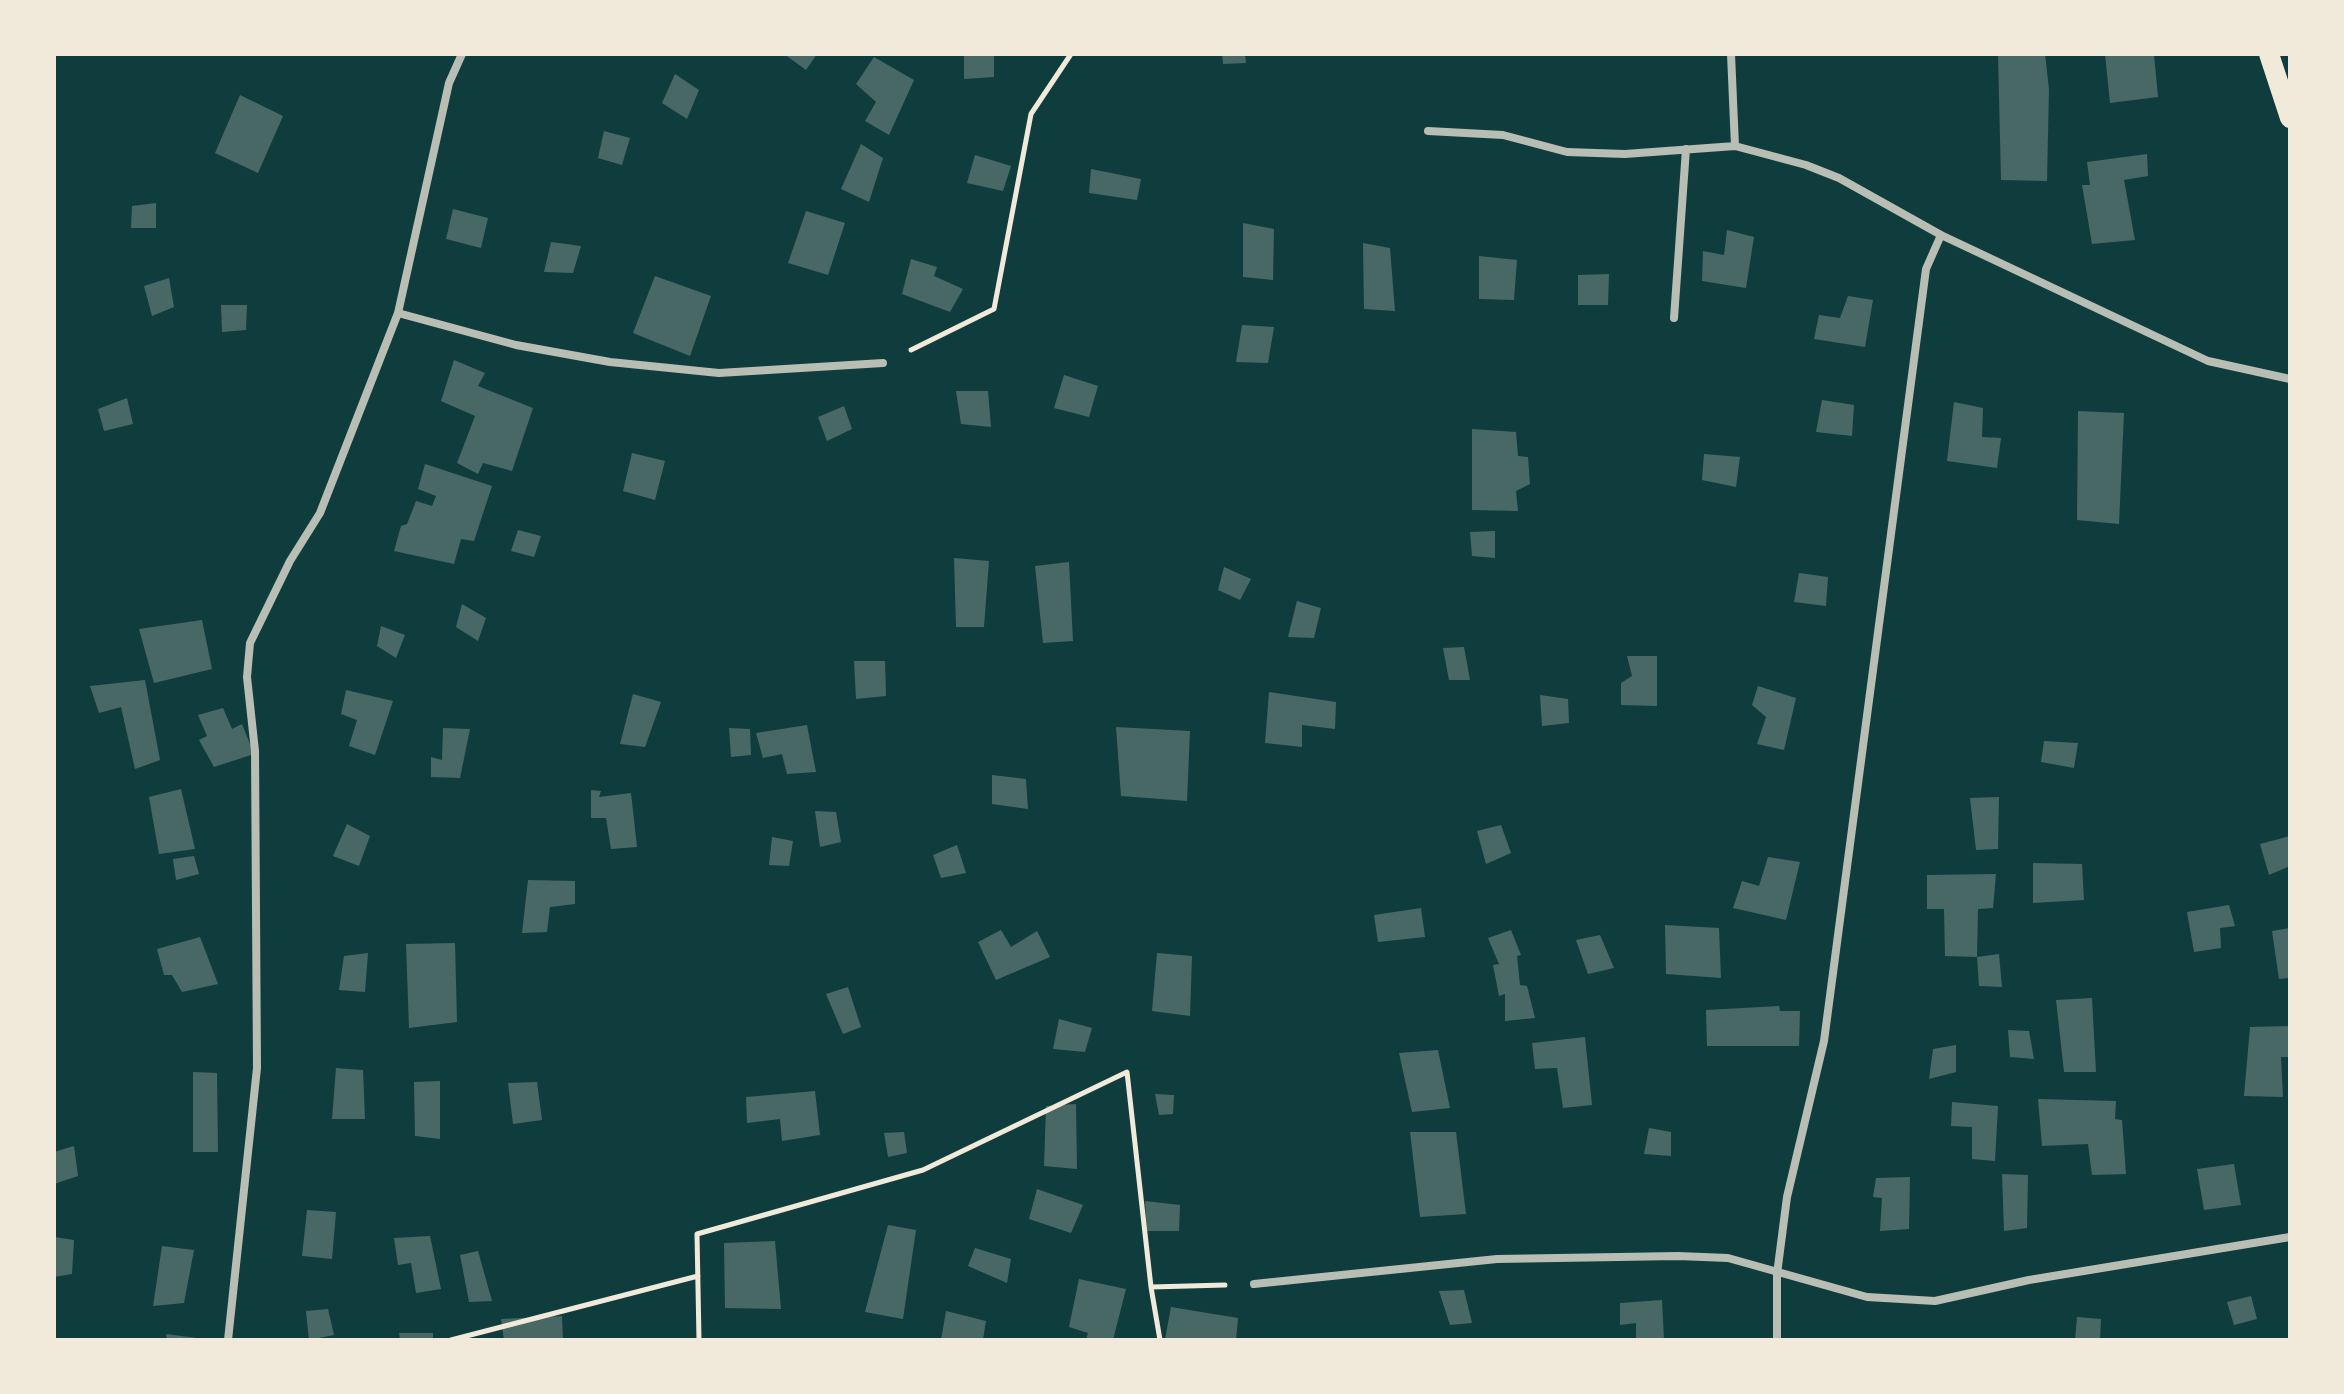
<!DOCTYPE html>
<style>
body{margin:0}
#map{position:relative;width:2344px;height:1394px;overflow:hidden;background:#0f3d3e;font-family:"Exo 2",sans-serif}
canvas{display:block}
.frame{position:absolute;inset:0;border:56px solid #f1e9da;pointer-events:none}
</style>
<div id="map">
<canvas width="2344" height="1394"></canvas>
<div class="frame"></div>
</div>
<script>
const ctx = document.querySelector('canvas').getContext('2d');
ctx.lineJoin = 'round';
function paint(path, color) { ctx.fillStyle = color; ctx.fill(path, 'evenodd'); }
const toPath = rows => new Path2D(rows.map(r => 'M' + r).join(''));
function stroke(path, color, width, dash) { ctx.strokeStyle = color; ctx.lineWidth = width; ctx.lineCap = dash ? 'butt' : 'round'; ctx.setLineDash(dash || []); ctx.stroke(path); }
paint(toPath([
 [784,54,817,54,806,70],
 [964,54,994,54,994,77,964,79],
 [1222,54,1245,54,1246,63,1223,64],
 [1998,54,2045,54,2049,89,2047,181,2001,180],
 [2105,54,2154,54,2158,97,2110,103],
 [874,57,914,80,889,135,865,121,876,102,856,84],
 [675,74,699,90,687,119,662,103],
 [240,95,283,116,258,173,215,153],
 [604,131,630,138,622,165,598,158],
 [861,144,883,158,869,202,841,189],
 [2147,154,2148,176,2124,180,2135,240,2092,244,2082,185,2090,185,2087,162],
 [975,155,1011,166,1003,191,967,183],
 [1091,169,1141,179,1137,200,1089,193],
 [156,203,156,228,131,228,132,206],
 [453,209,488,218,481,248,446,239],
 [806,211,845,223,828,275,788,263],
 [1243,223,1274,229,1273,280,1243,277],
 [1727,230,1754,237,1746,288,1702,281,1703,251,1724,255],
 [551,242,581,246,573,273,544,272],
 [1363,243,1390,248,1395,311,1364,309],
 [1479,256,1517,260,1514,300,1479,299],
 [911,259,937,267,934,276,963,289,950,312,902,294],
 [1609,274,1608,305,1578,305,1578,275],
 [655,276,711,296,690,356,633,333],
 [169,278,174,307,152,316,144,286],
 [1848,296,1873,300,1865,347,1814,339,1819,315,1840,318],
 [221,305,247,305,246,330,222,332],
 [1242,325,1274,327,1268,363,1236,362],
 [454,360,485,373,478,386,533,408,512,471,483,463,478,474,457,463,475,416,441,401],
 [1064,375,1098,386,1089,417,1054,408],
 [956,391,988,391,991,427,961,424],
 [127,398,133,424,104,431,98,409],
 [1822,400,1854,405,1852,436,1816,432],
 [1954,402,1983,408,1982,437,2001,438,1997,468,1947,461],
 [844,406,852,429,827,441,818,417],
 [2078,411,2124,413,2119,524,2077,520],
 [1472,429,1516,432,1518,456,1528,457,1530,484,1516,491,1518,511,1472,510],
 [632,453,665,461,655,500,623,491],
 [1704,454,1740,457,1736,487,1702,480],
 [425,464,492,486,474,541,461,539,454,564,394,551,401,526,407,524,416,501,432,506,436,496,418,489],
 [518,530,541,536,534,557,511,551],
 [1495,531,1495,558,1472,556,1470,532],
 [954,558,989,561,984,627,956,627],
 [1069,562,1073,641,1043,643,1035,566],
 [1224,567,1251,579,1240,600,1218,590],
 [1799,573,1828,577,1826,606,1794,602],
 [1297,601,1321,608,1314,638,1288,637],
 [462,604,486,618,478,641,456,627],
 [202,620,212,669,154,683,139,629],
 [381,626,405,635,396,658,377,646],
 [1464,647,1470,680,1449,680,1443,648],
 [1627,656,1657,656,1657,706,1621,705,1621,683,1632,676],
 [854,661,885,661,886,696,856,699],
 [145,680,160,760,135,769,121,707,99,713,90,686],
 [1758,686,1796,698,1784,750,1757,744,1766,717,1752,705],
 [346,690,393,701,375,755,349,746,357,720,341,714],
 [1269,692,1336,702,1335,729,1302,725,1302,747,1265,743],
 [633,694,661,702,645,747,620,744],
 [1540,695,1568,699,1569,723,1542,726],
 [223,708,232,729,242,724,254,754,214,767,199,740,207,736,198,715],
 [807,725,816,772,787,774,782,754,763,758,756,733],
 [1116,727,1190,731,1187,801,1121,796],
 [443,728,470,729,460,778,431,777,431,757,442,760],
 [729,728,750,729,751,755,731,757],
 [2044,741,2078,743,2074,768,2041,762],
 [992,775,1026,779,1028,809,992,804],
 [181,789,195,849,159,854,149,797],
 [591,790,601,791,599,797,631,793,637,847,611,849,606,818,591,818],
 [1999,797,1998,849,1976,850,1970,798],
 [815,811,836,812,841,842,820,847],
 [347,824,370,836,359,866,333,856],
 [1501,825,1511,853,1486,864,1477,831],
 [2290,836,2290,866,2269,875,2260,844],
 [772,837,793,841,789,866,769,865],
 [957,845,966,873,941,878,933,855],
 [194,856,199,874,176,880,173,859],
 [1768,857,1800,862,1786,920,1733,908,1742,881,1759,886],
 [2033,863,2082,864,2084,900,2033,903],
 [1996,874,1993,908,1978,909,1977,957,1945,956,1944,909,1927,909,1927,875],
 [528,880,575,881,575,904,550,907,547,932,522,933],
 [2229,905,2235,926,2220,928,2221,948,2194,952,2187,912],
 [1421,908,1425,937,1378,942,1374,915],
 [1665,925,1719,928,1721,978,1666,974],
 [2290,928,2290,978,2279,979,2272,931],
 [1001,930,1011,947,1037,931,1050,957,996,980,978,942],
 [1511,930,1521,955,1517,956,1520,985,1527,986,1535,1018,1505,1021,1505,994,1499,996,1493,965,1499,964,1488,938],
 [1600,935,1614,968,1588,974,1576,940],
 [200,937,218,984,182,992,172,975,164,975,157,949],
 [455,943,457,1022,409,1028,406,944],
 [368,953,365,992,339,990,344,956],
 [1157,953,1192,956,1190,1016,1152,1011],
 [1999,954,2002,987,1979,986,1977,957],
 [848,987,861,1027,843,1034,826,994],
 [2092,998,2096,1072,2064,1072,2056,1000],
 [1779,1006,1780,1011,1800,1011,1799,1046,1707,1046,1706,1010],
 [1059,1019,1092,1028,1085,1052,1053,1049],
 [2290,1026,2290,1057,2281,1057,2283,1097,2244,1096,2250,1027],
 [2008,1030,2029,1031,2034,1059,2010,1057],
 [1585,1037,1592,1105,1563,1108,1557,1068,1535,1069,1532,1043],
 [1956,1045,1956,1072,1929,1079,1933,1049],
 [1438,1050,1450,1108,1412,1112,1399,1053],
 [336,1068,363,1070,365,1119,332,1119],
 [193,1072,217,1073,218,1152,193,1152],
 [440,1081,440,1139,415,1136,414,1082],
 [537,1082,542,1120,513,1124,508,1083],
 [815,1091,820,1135,782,1141,780,1119,747,1123,746,1097],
 [1155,1094,1174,1095,1173,1114,1159,1115],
 [2038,1099,2116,1101,2115,1119,2122,1120,2126,1174,2092,1175,2088,1144,2042,1146],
 [1952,1102,1998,1106,1995,1161,1972,1159,1972,1127,1951,1126],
 [1076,1104,1077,1169,1044,1166,1046,1106],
 [1649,1128,1671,1132,1671,1156,1644,1154],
 [904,1132,907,1153,888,1157,884,1133],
 [1410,1132,1456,1132,1466,1214,1420,1217],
 [74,1146,78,1176,54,1184,54,1152],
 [2234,1164,2241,1205,2204,1210,2197,1169],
 [2002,1174,2028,1175,2027,1228,2004,1231],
 [1910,1177,1909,1229,1880,1231,1882,1198,1873,1197,1876,1178],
 [1037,1189,1083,1205,1071,1233,1029,1219],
 [1145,1201,1180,1205,1179,1231,1147,1231],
 [307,1210,336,1212,332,1259,302,1256],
 [888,1225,916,1230,903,1319,865,1312],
 [430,1236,441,1289,416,1293,411,1263,398,1265,394,1238],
 [54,1237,74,1240,72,1274,54,1277],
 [775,1241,781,1309,725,1308,724,1243],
 [162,1246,194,1250,184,1303,153,1306],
 [975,1248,1011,1259,1007,1283,968,1266],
 [478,1251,492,1301,469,1302,460,1255],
 [1079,1279,1126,1289,1113,1340,1086,1340,1088,1333,1069,1327],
 [1464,1290,1472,1323,1450,1325,1439,1291],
 [2251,1296,2257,1319,2234,1325,2227,1302],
 [1662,1300,1664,1340,1636,1340,1636,1323,1620,1325,1620,1303],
 [1171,1307,1238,1318,1236,1340,1165,1339],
 [328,1309,334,1335,309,1340,306,1311],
 [946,1311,986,1321,983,1340,941,1340],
 [562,1316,563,1340,504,1340,501,1319],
 [2077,1317,2101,1319,2100,1340,2075,1340],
 [399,1333,433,1333,433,1340,400,1340],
 [166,1334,197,1338,197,1340,167,1340]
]), '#486865');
stroke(toPath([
 [911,350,994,309,1031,114,1071,54],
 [451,1340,698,1276],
 [699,1340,697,1234,923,1170,1127,1072,1151,1287],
 [1160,1340,1151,1287,1225,1285]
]), '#f1e9da', 5);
stroke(toPath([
 [1731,54,1735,146,1806,165,1839,178,1941,235,2208,361,2290,379],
 [1428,131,1503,135,1567,152,1625,154,1735,146],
 [398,313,516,345,610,362,719,373,883,363],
 [1674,318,1686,149],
 [1254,1284,1497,1259,1678,1256,1728,1258,1867,1297,1935,1301,2029,1280,2290,1237],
 [228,1340,257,1068,255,751,247,677,250,643,290,561,320,513,398,313,449,83,462,54],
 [1777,1340,1777,1274,1787,1197,1824,1041,1926,269,1941,235]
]), '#b8beb3', 8);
stroke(toPath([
 [2269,54,2290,118]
]), '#f1e9da', 20);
</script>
